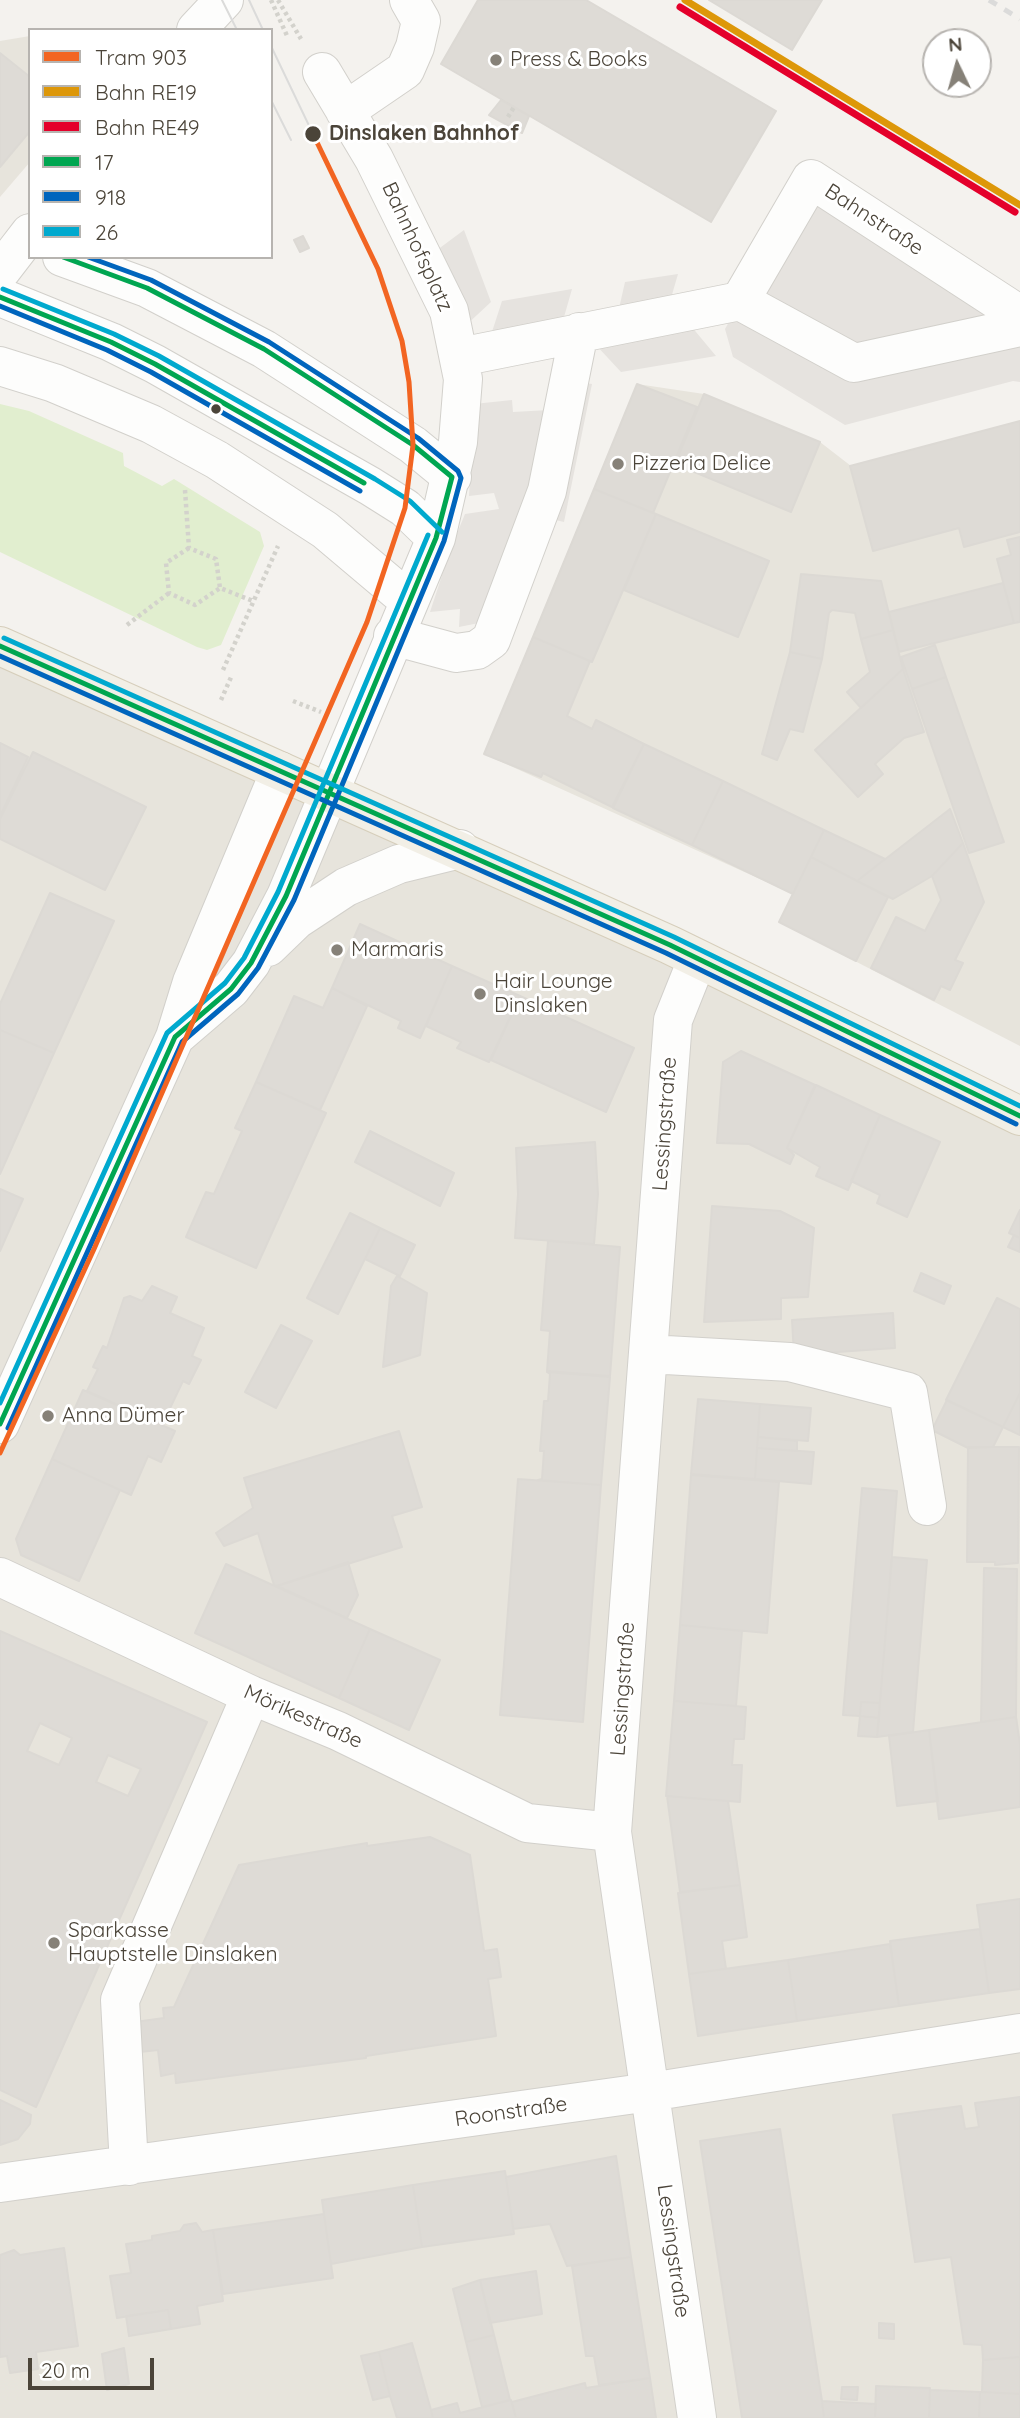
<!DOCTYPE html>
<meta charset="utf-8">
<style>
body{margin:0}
#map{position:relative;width:1020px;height:2418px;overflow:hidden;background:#f4f2ee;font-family:Quicksand,sans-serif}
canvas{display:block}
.legend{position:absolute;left:28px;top:28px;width:245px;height:231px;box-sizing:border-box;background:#fff;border:2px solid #b7b4b0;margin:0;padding:9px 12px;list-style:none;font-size:21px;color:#4b4439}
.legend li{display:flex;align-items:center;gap:14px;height:35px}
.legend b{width:35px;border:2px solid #b7b4b0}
.north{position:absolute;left:922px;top:28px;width:70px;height:70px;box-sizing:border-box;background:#fff;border:2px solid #b7b4b0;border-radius:50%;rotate:355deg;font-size:19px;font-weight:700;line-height:28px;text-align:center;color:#4b4439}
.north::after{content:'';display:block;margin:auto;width:24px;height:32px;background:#868178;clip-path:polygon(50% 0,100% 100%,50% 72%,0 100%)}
.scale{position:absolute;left:28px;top:2358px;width:126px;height:32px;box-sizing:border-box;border:4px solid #4b4439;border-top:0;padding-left:9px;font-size:21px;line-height:24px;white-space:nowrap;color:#4b4439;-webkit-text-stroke:5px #fff;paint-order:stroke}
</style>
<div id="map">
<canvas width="1020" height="2418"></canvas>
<ul class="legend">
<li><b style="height:9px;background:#f26522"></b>Tram 903</li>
<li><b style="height:9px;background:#dd9709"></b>Bahn RE19</li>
<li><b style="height:9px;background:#e4002b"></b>Bahn RE49</li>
<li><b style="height:9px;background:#00a651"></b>17</li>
<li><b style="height:9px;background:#0065bd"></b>918</li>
<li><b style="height:9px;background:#00a9ce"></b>26</li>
</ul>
<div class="north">N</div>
<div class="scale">20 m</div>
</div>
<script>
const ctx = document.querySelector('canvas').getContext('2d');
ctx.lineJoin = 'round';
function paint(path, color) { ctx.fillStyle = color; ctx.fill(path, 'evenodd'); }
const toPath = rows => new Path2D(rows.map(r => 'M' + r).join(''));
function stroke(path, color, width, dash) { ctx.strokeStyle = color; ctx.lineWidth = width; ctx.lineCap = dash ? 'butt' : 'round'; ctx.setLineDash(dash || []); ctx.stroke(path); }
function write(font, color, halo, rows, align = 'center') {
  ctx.font = font + ' Quicksand,sans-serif'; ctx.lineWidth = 6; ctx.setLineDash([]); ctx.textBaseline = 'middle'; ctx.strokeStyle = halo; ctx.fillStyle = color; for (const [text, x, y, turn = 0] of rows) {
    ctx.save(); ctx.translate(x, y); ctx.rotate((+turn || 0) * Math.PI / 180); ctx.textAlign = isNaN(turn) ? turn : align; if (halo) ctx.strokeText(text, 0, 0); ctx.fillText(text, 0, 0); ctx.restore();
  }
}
paint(toPath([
 [30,36,30,162,0,197,0,41],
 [637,384,704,394,820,442,851,466,1020,421,1020,1046,779,922,793,894,484,754],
 [0,654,1020,1116,1020,2418,0,2418]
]), '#e7e4dc');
paint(toPath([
 [0,404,29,411,123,453,124,466,162,486,174,479,260,532,264,546,221,645,207,650,197,647,0,552]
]), '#e1eecf');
paint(toPath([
 [811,179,1020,315,1020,382,1013,381,845,425,733,357,725,329],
 [464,230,491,302,463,328,433,253],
 [678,274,669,305,618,313,625,282],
 [572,289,562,324,490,338,502,301],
 [691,326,716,356,621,372,595,344],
 [574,381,592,384,564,522,547,518],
 [512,400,513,412,549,410,538,483,489,621,459,627,460,609,430,612,451,548,465,514,499,509,494,493,469,496,474,404]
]), '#e6e3df');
const building = toPath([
 [478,0,586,0,776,111,711,222,441,64,478,0],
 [709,0,822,0,792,50,709,0],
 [0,53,30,77,30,131,0,167,0,53],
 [501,100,529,116,522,133,489,115,501,100],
 [303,236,309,248,300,252,294,240,303,236],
 [637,384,697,407,653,513,594,489,637,384],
 [704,394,820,442,791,512,675,464,704,394],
 [1020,421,1020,532,964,547,959,528,873,551,850,466,1020,421],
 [594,489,656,514,592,662,533,637,594,489],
 [656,514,769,561,738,637,624,590,656,514],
 [1020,537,1020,622,1014,623,997,559,1011,555,1007,540,1020,537],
 [801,574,881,581,893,630,861,639,855,613,832,610,829,613,822,659,790,652,801,574],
 [1003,583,1014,623,899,652,889,612,1003,583],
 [893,630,903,669,861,708,847,692,870,672,861,639,893,630],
 [533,637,590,661,567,716,592,729,596,720,644,744,612,807,543,773,541,777,484,754,533,637],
 [935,645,946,677,912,689,901,657,935,645],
 [790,652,822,659,803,732,790,729,777,760,762,754,790,652],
 [903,669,924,732,904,738,875,764,883,774,858,797,815,750,903,669],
 [946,677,1004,842,969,853,912,689,946,677],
 [0,743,28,757,0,816,0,743],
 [644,744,723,781,692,845,613,808,644,744],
 [33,752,146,807,105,890,0,839,0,819,33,752],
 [723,781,824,830,793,894,692,845,723,781],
 [950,809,963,843,932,876,893,899,857,881,950,809],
 [824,830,885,859,857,881,811,857,824,830],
 [963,843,984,902,955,960,963,963,950,990,941,986,934,1000,871,968,896,917,925,931,941,900,932,876,963,843],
 [811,857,888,897,856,961,779,922,811,857],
 [50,893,114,921,54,1053,0,1030,0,1004,50,893],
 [360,924,452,966,420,1038,398,1028,401,1021,332,988,360,924],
 [452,966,520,996,489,1062,457,1048,461,1042,426,1026,452,966],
 [332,988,367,1006,320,1110,256,1082,294,996,323,1008,332,988],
 [520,996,634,1048,606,1112,491,1060,520,996],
 [0,1030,54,1053,0,1174,0,1030],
 [741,1051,815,1085,787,1148,794,1155,790,1164,749,1144,717,1143,723,1062,741,1051],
 [256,1082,326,1113,256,1268,186,1237,206,1192,214,1194,242,1131,235,1128,256,1082],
 [816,1085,880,1115,848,1190,816,1176,820,1167,787,1148,816,1085],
 [880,1115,940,1142,907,1217,877,1203,880,1195,851,1181,880,1115],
 [370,1131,454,1173,440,1206,355,1162,370,1131],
 [595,1142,598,1194,594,1244,515,1238,518,1194,516,1148,595,1142],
 [0,1189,23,1199,0,1251,0,1189],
 [712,1206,780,1211,814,1228,808,1297,781,1298,781,1319,704,1322,712,1206],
 [1020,1210,1020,1238,1009,1233,1020,1210],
 [350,1213,380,1228,338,1314,307,1298,350,1213],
 [380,1228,415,1245,400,1276,365,1259,380,1228],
 [1014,1235,1020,1238,1020,1252,1008,1247,1014,1235],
 [548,1241,620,1247,610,1376,547,1371,550,1331,541,1330,548,1241],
 [921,1273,951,1286,944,1304,914,1291,921,1273],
 [397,1276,427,1293,420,1355,383,1367,391,1286,397,1276],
 [152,1286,177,1297,170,1313,204,1328,192,1356,201,1360,189,1384,183,1381,162,1425,87,1391,98,1369,93,1367,103,1346,107,1348,124,1298,130,1296,142,1301,152,1286],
 [997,1298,1020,1309,1020,1393,1003,1427,946,1400,997,1298],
 [893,1313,895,1348,794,1355,792,1320,893,1313],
 [281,1325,312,1341,276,1408,245,1392,281,1325],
 [547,1372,610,1377,601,1485,538,1480,542,1479,544,1451,540,1451,544,1401,548,1401,550,1374,547,1372],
 [83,1390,175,1431,161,1462,148,1456,131,1495,52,1459,83,1390],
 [1020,1393,1020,1435,1003,1427,1020,1393],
 [698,1399,760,1404,755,1479,691,1474,698,1399],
 [947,1400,1003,1427,993,1447,968,1448,932,1430,947,1400],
 [760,1404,811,1408,808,1441,758,1437,760,1404],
 [399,1431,422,1507,392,1516,402,1547,277,1586,274,1585,258,1533,224,1546,216,1533,253,1508,244,1478,399,1431],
 [758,1437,797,1441,797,1451,757,1448,758,1437],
 [968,1447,1019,1447,1018,1563,995,1565,995,1562,967,1562,968,1447],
 [757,1448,814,1452,811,1484,755,1479,757,1448],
 [52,1459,120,1490,79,1581,21,1555,16,1539,52,1459],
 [691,1475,779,1482,767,1633,680,1625,691,1475],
 [518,1479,601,1485,583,1722,500,1715,518,1479],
 [862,1488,897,1491,880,1703,861,1702,860,1716,843,1715,862,1488],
 [892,1557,927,1560,913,1732,877,1737,892,1557],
 [348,1562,358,1595,347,1618,277,1586,348,1562],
 [226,1564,370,1629,339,1698,195,1633,226,1564],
 [984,1568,1017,1569,1016,1717,981,1722,984,1568],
 [680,1625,742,1631,736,1706,674,1701,680,1625],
 [370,1629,440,1660,409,1730,339,1698,370,1629],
 [0,1631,207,1722,36,2107,0,2090,0,1631],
 [40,1723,72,1738,59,1765,27,1751,40,1723],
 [108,1755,141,1769,128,1796,96,1782,108,1755],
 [674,1701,746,1707,744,1739,734,1739,732,1765,742,1765,740,1802,666,1796,674,1701],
 [861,1702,880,1703,879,1718,860,1716,861,1702],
 [860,1716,879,1718,877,1737,858,1736,860,1716],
 [1016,1717,1020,1744,1020,1807,939,1819,929,1730,1016,1717],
 [929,1730,938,1801,897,1806,889,1736,929,1730],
 [667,1796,728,1801,740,1885,680,1892,667,1796],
 [430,1837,470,1855,484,1951,497,1949,501,1977,488,1979,496,2036,366,2056,366,2058,176,2083,175,2073,161,2076,158,2050,140,2052,135,2022,164,2018,163,2008,174,2007,239,1865,367,1843,367,1846,430,1837],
 [740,1885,747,1937,722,1941,726,1969,689,1974,678,1893,740,1885],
 [1020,1899,1020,1989,989,1993,977,1905,1020,1899],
 [980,1929,989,1993,899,2006,890,1941,980,1929],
 [890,1944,899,2006,797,2021,788,1960,890,1944],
 [788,1960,797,2021,698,2036,689,1974,788,1960],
 [1020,2097,1020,2357,983,2360,982,2345,964,2344,951,2257,915,2262,893,2115,961,2106,965,2129,979,2127,975,2103,1020,2097],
 [0,2100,31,2115,30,2124,18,2139,0,2145,0,2100],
 [780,2129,822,2401,824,2418,742,2418,700,2141,780,2129],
 [616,2156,631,2257,567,2266,550,2224,513,2229,506,2177,616,2156],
 [505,2171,514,2234,422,2247,413,2185,505,2171],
 [413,2185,422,2247,331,2264,322,2200,413,2185],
 [324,2214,333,2278,223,2294,213,2230,324,2214],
 [196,2223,202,2232,213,2230,223,2301,197,2306,200,2324,171,2329,168,2310,117,2318,110,2276,131,2273,126,2244,152,2240,152,2236,180,2231,184,2225,196,2223],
 [64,2248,78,2346,36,2352,38,2369,10,2373,7,2356,0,2357,0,2255,14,2250,20,2255,64,2248],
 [631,2257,650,2378,599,2385,594,2356,586,2356,572,2266,631,2257],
 [536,2271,542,2314,490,2323,480,2280,536,2271],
 [480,2280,494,2335,466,2342,453,2289,480,2280],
 [168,2310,171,2329,129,2336,126,2316,168,2310],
 [879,2323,894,2324,894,2339,879,2338,879,2323],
 [494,2335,510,2400,482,2407,466,2342,494,2335],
 [412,2343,431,2410,433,2418,397,2418,390,2396,379,2352,412,2343],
 [124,2348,129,2384,107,2390,102,2354,124,2348],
 [379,2352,390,2396,373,2400,361,2356,379,2352],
 [1020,2357,1020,2394,982,2392,983,2360,1020,2357],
 [650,2378,656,2418,516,2418,512,2402,585,2383,586,2388,650,2378],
 [876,2386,930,2388,929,2418,875,2418,876,2386],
 [842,2387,858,2387,857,2400,841,2399,842,2387],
 [930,2390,980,2392,979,2418,929,2418,930,2390],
 [980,2392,1020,2394,1020,2418,979,2418,980,2392],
 [511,2400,516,2418,433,2418,431,2410,457,2403,460,2413,511,2400],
 [822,2401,876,2404,875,2418,824,2418,822,2401]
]);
paint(building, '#dedbd6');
stroke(building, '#dcd9d4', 2);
const minor = toPath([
 [196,30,224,0],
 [345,111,405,70,415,47,421,21,409,0],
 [62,257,147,288,264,349,413,445,452,477],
 [0,272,30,233],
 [0,297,111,342,155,364,370,486,405,508,436,538],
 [740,301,811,179,1020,315],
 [460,357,740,301,854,363,1020,327],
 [0,366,54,383,151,424,217,460,325,530,408,600],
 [393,636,456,653,477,650,491,640,547,491,579,332],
 [268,947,296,920,346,887,399,864,460,849],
 [697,960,673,1020,612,1832,697,2418],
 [175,1037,231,989,251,963,286,896,436,538,458,442,463,379,449,311,374,159,322,72],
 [648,1354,790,1362,908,1392,927,1506],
 [0,1424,175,1037,192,982,280,771],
 [0,1577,251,1695,338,1731,527,1823,612,1832],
 [129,2166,120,2000,251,1695],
 [0,2183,650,2092,1020,2033]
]);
const major = toPath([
 [0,646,670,945,1020,1116]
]);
stroke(minor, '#d2d0cb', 40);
stroke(major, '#d6cebb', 40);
stroke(toPath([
 [271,0,288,38],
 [278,0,301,39],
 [508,117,514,107],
 [185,490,189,548,216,559,220,588,253,601],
 [189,548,166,563,169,593,195,605,220,588],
 [127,625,169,593],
 [223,670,278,546],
 [221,700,232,675],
 [293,701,321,712]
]), '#d3d2cc', 4.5, [3.5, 3.5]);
stroke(minor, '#fdfdfc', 38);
stroke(major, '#f2efe6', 38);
stroke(toPath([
 [222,0,237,30],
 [249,0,263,30],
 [271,46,313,134],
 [271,100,291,140]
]), '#dbdbda', 2);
stroke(toPath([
 [989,0,1020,19]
]), '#dbdbda', 5, [9, 9]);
stroke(toPath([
 [0,297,111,342,155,364,364,483],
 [0,646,670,945,1020,1116],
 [0,1424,175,1037,231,989,251,963,286,896,436,538,452,477,413,445,264,349,147,288,63,257]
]), '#00a651', 5);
stroke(toPath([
 [0,306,107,350,151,372,360,491],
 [0,656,666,953,1016,1124],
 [8,1428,182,1042,238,994,258,968,294,900,444,541,461,478,458,471,418,438,269,342,151,280,88,257]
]), '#0065bd', 5);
stroke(toPath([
 [3,289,114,334,159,356,375,479,410,501,442,532],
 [4,638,674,937,1020,1106],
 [0,1403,167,1033,225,983,244,958,278,892,428,535]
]), '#00a9ce', 5);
stroke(toPath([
 [685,0,1020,205]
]), '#dd9709', 7);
stroke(toPath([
 [680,7,1015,212]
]), '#e4002b', 7);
stroke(toPath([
 [0,1453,94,1249,367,622,405,508,413,445,409,382,402,341,378,269,313,134]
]), '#f26522', 5);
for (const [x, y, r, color] of [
 [496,60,7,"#868178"],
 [313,134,9,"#4b4439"],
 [216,409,6,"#4b4439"],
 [618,464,7,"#868178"],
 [337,950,7,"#868178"],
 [480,994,7,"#868178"],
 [48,1416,7,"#868178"],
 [54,1943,7,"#868178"]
]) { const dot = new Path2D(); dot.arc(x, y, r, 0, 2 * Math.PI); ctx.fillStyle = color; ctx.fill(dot); stroke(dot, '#fff', 2.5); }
write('21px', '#4b4439', '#fff', [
 ["Press & Books",510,60],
 ["Pizzeria Delice",632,464],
 ["Marmaris",351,950],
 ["Hair Lounge",494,982],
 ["Dinslaken",494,1006],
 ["Anna Dümer",62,1416],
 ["Sparkasse",68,1931],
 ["Hauptstelle Dinslaken",68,1955]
], 'left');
write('bold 21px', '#4b4439', '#fff', [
 ["Dinslaken Bahnhof",329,134]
], 'left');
write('21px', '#4b4439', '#fff', [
 ["Bahnstraße",874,220,33],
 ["Bahnhofsplatz",417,247,65],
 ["Lessingstraße",665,1124,-86],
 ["Lessingstraße",623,1689,-86],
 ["Mörikestraße",303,1717,24],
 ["Roonstraße",511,2112,-8],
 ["Lessingstraße",673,2251,82]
]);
</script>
